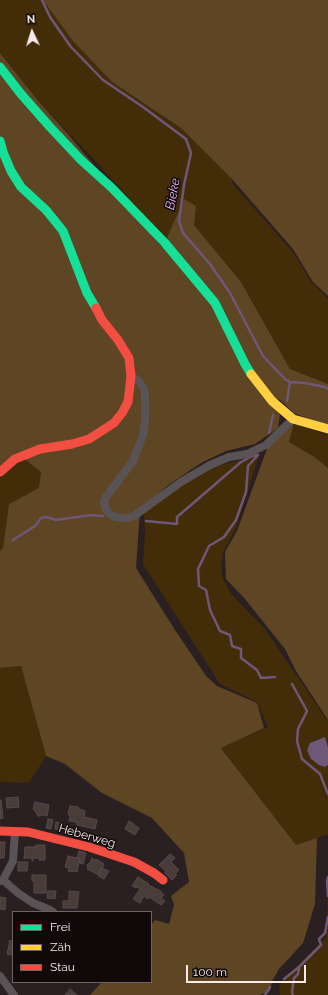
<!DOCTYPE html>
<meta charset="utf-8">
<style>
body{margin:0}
#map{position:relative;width:328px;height:995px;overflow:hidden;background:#2b2021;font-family:Raleway,sans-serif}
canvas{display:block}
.legend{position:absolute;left:12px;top:911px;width:140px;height:72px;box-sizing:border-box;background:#110909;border:1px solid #6d6363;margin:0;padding:5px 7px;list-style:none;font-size:12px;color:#f8eaea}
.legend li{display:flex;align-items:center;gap:8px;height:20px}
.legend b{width:20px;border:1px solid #6d6363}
.north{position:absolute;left:12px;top:12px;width:40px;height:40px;-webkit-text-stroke:3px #110909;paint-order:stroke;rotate:356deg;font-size:11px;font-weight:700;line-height:16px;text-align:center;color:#f8eaea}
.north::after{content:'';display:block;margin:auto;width:14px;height:18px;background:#f8eaea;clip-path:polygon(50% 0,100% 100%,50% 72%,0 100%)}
.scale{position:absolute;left:186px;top:965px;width:120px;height:18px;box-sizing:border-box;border:2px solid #f8eaea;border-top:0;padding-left:5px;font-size:12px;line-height:14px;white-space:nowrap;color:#f8eaea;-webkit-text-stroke:3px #110909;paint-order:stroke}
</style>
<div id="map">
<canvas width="328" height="995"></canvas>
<ul class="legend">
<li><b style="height:5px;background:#16e098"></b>Frei</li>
<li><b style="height:5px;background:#ffcf43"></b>Zäh</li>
<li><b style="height:5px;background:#f24e42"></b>Stau</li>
</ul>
<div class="north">N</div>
<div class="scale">100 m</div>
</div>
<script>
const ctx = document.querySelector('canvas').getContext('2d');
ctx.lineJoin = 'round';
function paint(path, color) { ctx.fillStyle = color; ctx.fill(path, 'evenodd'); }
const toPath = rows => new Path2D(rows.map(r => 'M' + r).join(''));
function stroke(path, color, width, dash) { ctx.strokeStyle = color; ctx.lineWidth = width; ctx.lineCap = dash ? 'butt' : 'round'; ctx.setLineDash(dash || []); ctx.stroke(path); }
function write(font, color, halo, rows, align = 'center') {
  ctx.font = font + ' Raleway,sans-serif'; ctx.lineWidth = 3; ctx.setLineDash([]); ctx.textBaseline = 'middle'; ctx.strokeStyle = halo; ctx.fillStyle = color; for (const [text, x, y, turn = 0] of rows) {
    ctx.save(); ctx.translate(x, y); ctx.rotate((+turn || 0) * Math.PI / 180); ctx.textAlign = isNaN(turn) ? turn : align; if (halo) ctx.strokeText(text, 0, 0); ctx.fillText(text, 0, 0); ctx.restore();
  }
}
paint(toPath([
 [0,0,43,0,72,40,112,82,181,128,232,179,232,183,292,251,312,283,328,299,328,384,290,369,241,282,194,225,166,240,97,163,40,103,0,53],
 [294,424,328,435,328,468,316,458,289,442],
 [260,453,235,530,223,552,221,566,223,579,232,595,265,629,328,722,328,747,325,738,319,765,325,767,328,765,328,834,296,846,221,747,268,727,257,702,220,684,143,564,145,536,144,513,183,484,216,466,242,460],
 [25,459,41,472,40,488,9,504,3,548,0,551,0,476],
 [21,666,46,756,29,783,0,782,0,668],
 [328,889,328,995,280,995,279,986,290,973,326,938]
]), '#432c08');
paint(toPath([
 [43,0,328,0,328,296,313,282,293,249,232,179,181,128,112,82,72,40],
 [0,53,40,103,68,134,161,246,166,240,184,199,196,206,194,225,241,282,290,369,328,384,328,425,309,419,294,413,279,399,272,406,280,415,278,428,255,444,226,451,201,463,167,486,140,510,136,568,175,630,206,676,217,686,257,703,264,728,221,748,296,845,317,838,315,904,303,943,279,969,272,981,270,991,259,995,90,995,102,982,151,982,151,925,155,920,169,924,174,905,171,896,189,882,184,853,152,818,102,793,65,764,46,756,21,666,0,668,0,551,3,548,9,504,39,488,41,472,17,453,0,466],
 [294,424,289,442,316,458,328,468,328,720,296,671,285,649,245,599,226,579,225,552,237,531,268,446]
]), '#5e4524');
paint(toPath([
 [325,737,328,747,328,765,325,767,319,765,311,759,307,750,310,743]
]), '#6f5778');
stroke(toPath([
 [42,0,50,17,71,47,103,80,143,107,186,139,191,153,184,185,179,221,183,233,210,264,230,293,263,356,285,379,290,382,305,383,325,387,328,389],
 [287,401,290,382],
 [269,433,273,415],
 [258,455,248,466,246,492,236,520,224,537,209,546,198,569,199,586,206,590,210,610,220,631,230,635,232,646,241,649,241,658,257,670,261,678,275,677],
 [146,521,177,524,177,517,241,462,252,456,257,455],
 [13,540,35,526,41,518,46,517,56,520,91,515,103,516],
 [292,684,307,711,298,729,297,741,302,759,320,774,328,794],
 [328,877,327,881,328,896],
 [284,979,299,967,321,945,319,939,325,933,328,917],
 [265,995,270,987],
 [293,995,292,992,294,978,298,974,299,968]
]), '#6f5778', 2.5);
const building = toPath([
 [18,797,19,807,7,808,6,798,18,797],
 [0,800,1,800,3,818,0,819,0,800],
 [35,802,49,805,47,816,42,815,40,816,38,816,34,809,33,809,35,802],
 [70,806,78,807,79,809,85,811,84,817,97,820,95,829,77,825,76,822,69,821,70,816,68,814,70,806],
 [48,819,53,820,51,829,46,828,48,819],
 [129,821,134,824,134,825,139,828,135,835,125,829,129,821],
 [56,822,63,824,61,830,55,829,56,822],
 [0,842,5,842,4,858,0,858,0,842],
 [36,845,45,845,45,860,39,860,39,858,33,858,33,861,32,861,32,858,25,858,24,859,25,847,36,847,36,845],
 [79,851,86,853,83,864,80,863,80,859,77,858,79,851],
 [170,854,175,858,171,862,179,870,175,874,177,875,172,880,165,873,166,871,159,865,170,854],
 [68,856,80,859,77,872,73,871,72,872,68,871,69,868,65,867,68,856],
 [92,858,95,860,96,859,104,864,99,875,87,869,88,867,87,865,88,864,90,863,92,858],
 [18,862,28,862,27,871,18,871,18,862],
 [102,868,109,871,104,879,98,876,102,868],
 [32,875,46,875,46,893,34,893,34,881,32,881,32,875],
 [138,877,149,884,148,885,151,887,151,886,162,892,161,893,164,895,161,898,165,901,161,905,149,897,148,899,144,896,140,903,133,899,140,889,137,887,136,888,132,886,138,877],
 [48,891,56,891,55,899,47,898,48,891],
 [69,891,79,892,77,908,63,908,63,901,69,901,69,891],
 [0,897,6,898,5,910,0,909,0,897],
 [9,941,13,941,13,955,7,954,10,941,9,941],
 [70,989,77,995,65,995,70,989]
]);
paint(building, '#493c39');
stroke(building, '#534a49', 1);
stroke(toPath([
 [131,376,139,381,144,389,145,397,145,421,143,435,133,461,106,497,104,502,106,510,110,514,115,517,125,518,134,516,181,482,210,465,229,457,247,454,266,445,293,419],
 [3,880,18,893,33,903,48,909,53,912],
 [0,881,3,880,13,861,15,831],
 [0,976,14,995]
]), '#5a5356', 8);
stroke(toPath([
 [0,67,21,94,50,127,81,160,112,188,165,243,215,303,245,364,251,374],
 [0,141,3,152,11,171,21,187,46,210,63,231,87,293,96,308]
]), '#16e098', 9);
stroke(toPath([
 [251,374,272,401,293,419,328,429]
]), '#ffcf43', 9);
stroke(toPath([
 [0,472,15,459,40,449,72,444,89,439,114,423,122,413,128,402,131,376,129,358,118,340,102,320,96,308],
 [0,831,28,832,89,847,134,862,154,873,163,880]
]), '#f24e42', 9);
write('12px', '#f8eaea', '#110909', [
 ["Heberweg",87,836,16]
]);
write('italic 13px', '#e0b5f3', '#110909', [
 ["Bieke",173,194,-79]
]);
</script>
